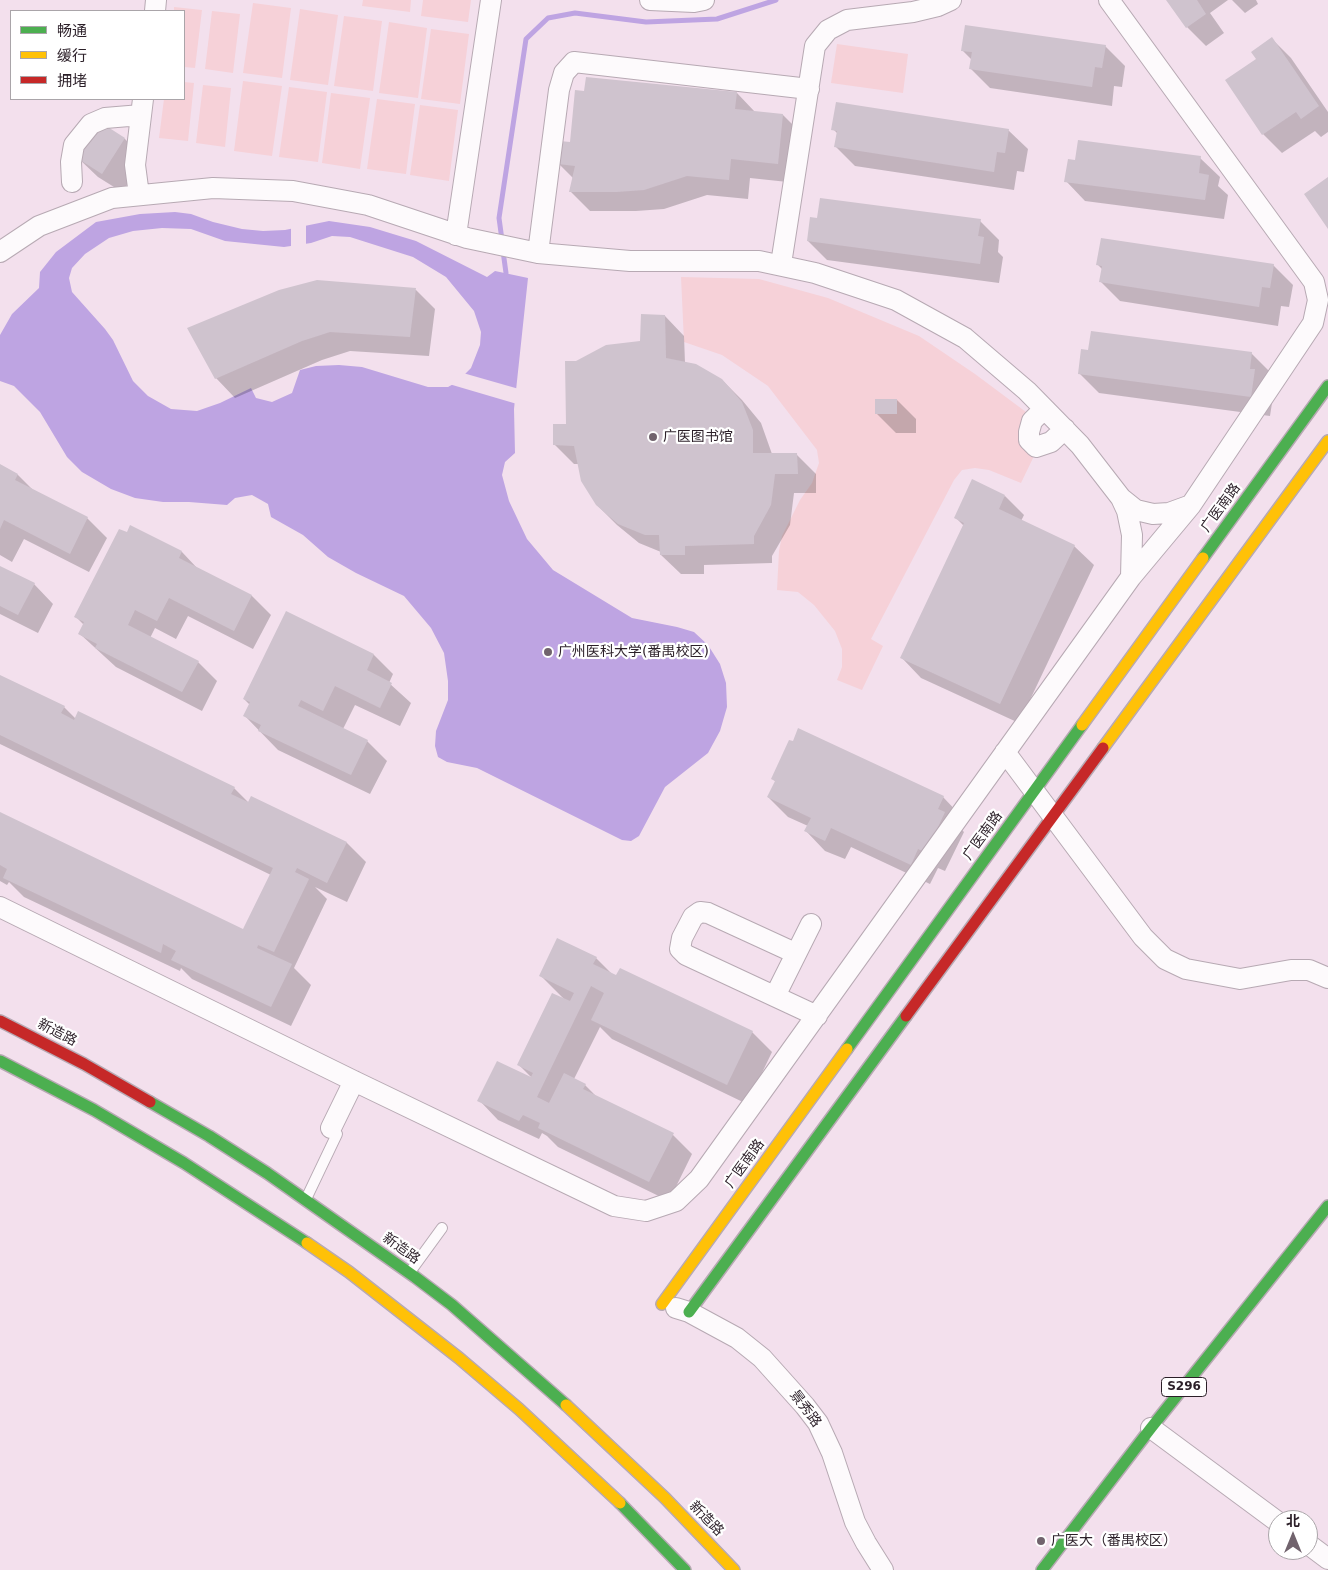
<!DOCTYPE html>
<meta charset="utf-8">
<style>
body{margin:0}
#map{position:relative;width:1328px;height:1570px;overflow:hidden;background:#f3e0ed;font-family:"DejaVu Sans","Noto Sans SC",sans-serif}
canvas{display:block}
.legend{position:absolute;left:10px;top:10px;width:175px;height:90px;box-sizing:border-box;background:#fff;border:1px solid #aaa5a9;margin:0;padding:6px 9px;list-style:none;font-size:15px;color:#2b1f28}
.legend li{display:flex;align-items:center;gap:10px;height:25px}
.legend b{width:25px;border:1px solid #aaa5a9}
.north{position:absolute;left:1268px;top:1510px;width:50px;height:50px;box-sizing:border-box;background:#fff;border:1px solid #aaa5a9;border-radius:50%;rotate:0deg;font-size:14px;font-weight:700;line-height:20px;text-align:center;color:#2b1f28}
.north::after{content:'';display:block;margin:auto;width:18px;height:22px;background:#71636d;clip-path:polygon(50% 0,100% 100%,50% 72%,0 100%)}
</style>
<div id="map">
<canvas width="1328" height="1570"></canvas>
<ul class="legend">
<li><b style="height:6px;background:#4caf50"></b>畅通</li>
<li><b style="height:6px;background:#ffc107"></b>缓行</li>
<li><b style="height:6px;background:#c62828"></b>拥堵</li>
</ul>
<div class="north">北</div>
</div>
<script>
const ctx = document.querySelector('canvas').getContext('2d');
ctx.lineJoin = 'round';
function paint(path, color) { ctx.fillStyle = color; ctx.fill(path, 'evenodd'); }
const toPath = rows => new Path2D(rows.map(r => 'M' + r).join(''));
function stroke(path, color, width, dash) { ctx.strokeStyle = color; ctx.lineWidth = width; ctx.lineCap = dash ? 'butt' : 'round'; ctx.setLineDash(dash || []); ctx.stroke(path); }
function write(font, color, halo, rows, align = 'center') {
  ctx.font = font + ' "DejaVu Sans","Noto Sans SC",sans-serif'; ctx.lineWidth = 4.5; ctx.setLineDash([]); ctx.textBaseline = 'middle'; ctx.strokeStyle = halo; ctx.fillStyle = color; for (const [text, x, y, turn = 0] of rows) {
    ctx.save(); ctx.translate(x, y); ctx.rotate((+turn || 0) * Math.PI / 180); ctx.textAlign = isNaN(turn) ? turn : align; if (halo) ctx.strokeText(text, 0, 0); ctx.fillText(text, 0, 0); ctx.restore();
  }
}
paint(toPath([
 [363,0,411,0,410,12,362,6],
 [423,0,471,0,468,22,421,16],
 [253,3,291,8,282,78,243,73],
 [174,7,202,10,195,68,184,67,184,11,174,11],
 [300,9,338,15,328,85,290,80],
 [212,11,240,14,233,73,205,69],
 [344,16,382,21,373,91,334,86],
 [389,22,427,28,418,98,379,93],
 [431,29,469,34,460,104,421,99],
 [837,44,908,54,903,93,831,83],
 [243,81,282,86,272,156,234,151],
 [184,82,194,83,188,141,159,138,164,99,184,99],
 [203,85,231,88,225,147,196,143],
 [289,87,327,92,318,162,279,157],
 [331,93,370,98,360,169,322,163],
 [377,99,415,104,406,174,367,169],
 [420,105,458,110,449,181,410,175],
 [681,277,759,279,828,298,919,336,975,374,1026,412,1022,422,1034,456,1021,483,989,470,975,468,962,470,954,480,871,639,883,646,862,690,837,680,842,667,842,649,835,631,814,605,798,592,777,590,779,551,782,536,800,500,812,483,819,463,817,450,768,386,722,355,684,342]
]), '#f6d1d8');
paint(toPath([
 [175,212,191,214,213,222,242,229,263,231,285,230,329,221,370,227,416,241,487,277,495,271,528,278,514,409,515,453,505,462,502,475,509,501,527,539,553,570,632,618,677,627,694,632,708,645,720,664,726,683,727,707,720,731,708,753,665,787,639,836,631,841,622,840,477,768,447,762,438,757,435,746,436,731,448,700,448,681,444,653,431,628,404,596,356,573,328,557,303,535,271,517,268,504,252,495,235,498,227,505,189,502,163,502,135,498,111,489,82,472,67,457,40,412,14,386,0,381,0,335,12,314,39,288,40,272,56,252,96,222,140,214],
 [162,228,191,229,225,241,284,247,311,243,332,236,350,237,413,257,446,277,474,311,481,332,480,345,471,368,457,382,448,387,428,387,362,367,339,365,316,366,300,370,292,393,272,402,256,398,251,388,220,403,197,411,171,409,148,396,133,381,113,340,105,329,72,292,69,278,72,268,85,254,109,238,133,231]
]), '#bea4e2');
paint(toPath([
 [306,223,306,246,291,248,291,226],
 [463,373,519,389,517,404,449,384,456,380]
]), '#f3e0ed');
paint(toPath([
 [1168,0,1228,0,1210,13,1224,33,1206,46,1187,27],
 [1232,0,1256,0,1258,4,1245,13],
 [1272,39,1291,58,1328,112,1328,132,1321,137,1315,131,1282,153,1263,134,1258,59],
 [1105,46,1125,66,1122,87,1114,86,1112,106,990,88,971,69,972,60,963,51],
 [737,93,755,112,783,115,802,134,797,183,750,178,748,199,707,195,664,209,636,211,590,211,570,191,573,178,559,164,571,144],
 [100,124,125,139,144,159,122,192,98,177,78,158],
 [833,129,1008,130,1028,149,1024,172,1017,171,1014,190,855,166,836,147,838,134],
 [1200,158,1220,177,1218,186,1228,195,1224,219,1085,201,1066,181],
 [980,221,999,240,998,252,1003,257,999,283,827,260,808,241],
 [1098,265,1273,265,1293,285,1289,307,1281,306,1278,326,1120,301,1101,282,1102,269],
 [317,282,416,290,435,309,429,356,350,351,322,360,235,398,216,378],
 [665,316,684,336,685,363,722,380,742,400,761,423,772,454,796,454,816,474,816,493,794,493,790,525,772,556,772,563,704,565,704,574,681,574,661,555,661,552,639,543,617,525,597,505,579,464,574,464,554,444,567,426,576,363,641,342],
 [1251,353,1271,373,1274,390,1270,416,1099,393,1079,373],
 [897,400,916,419,916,433,896,433,877,414],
 [0,466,18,475,35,492,87,518,107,538,89,572,24,539,12,562,0,555],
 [1005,496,1024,515,1021,521,1074,546,1094,565,1019,723,921,678,902,658,964,526,955,517],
 [131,527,182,552,198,569,252,596,271,615,253,649,188,616,176,639,155,628,150,638,198,662,217,681,202,711,116,667,80,634,84,625,76,617],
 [0,567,34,584,53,604,38,633,0,614],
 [286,613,374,655,393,674,389,683,411,703,400,726,355,705,343,729,367,741,387,761,370,794,278,750,245,716,250,705,244,699],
 [0,676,64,707,76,719,234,788,249,803,251,798,347,843,366,862,347,902,315,887,327,899,294,968,311,985,291,1026,192,979,181,968,180,971,24,897,9,882,7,885,0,881,0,813,243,931,271,875,0,744],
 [773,779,943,797,962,817,958,826,964,832,945,871,938,868,930,884,851,847,845,859,825,851,806,831,808,826,788,817,768,797,776,782],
 [596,958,613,975,752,1032,772,1052,747,1104,612,1039,600,1027,574,1079,585,1085,599,1099,673,1135,692,1154,669,1201,558,1147,547,1136,542,1133,539,1139,498,1120,479,1100,532,1078,519,1065,564,999,541,976]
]), '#0003');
stroke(toPath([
 [502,240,499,218,526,39,548,18,575,13,646,22,717,19,776,0],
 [503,251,506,273]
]), '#bea4e2', 5);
paint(toPath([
 [1166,0,1197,0,1206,14,1186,28],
 [965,25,1106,45,1102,68,1095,67,1092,87,969,69,972,52,961,51],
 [1272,37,1319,106,1301,119,1296,112,1262,135,1225,80,1256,59,1251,52],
 [586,77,737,92,735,109,783,114,778,164,731,159,729,180,687,176,644,190,616,192,569,192,575,166,558,164,560,141,570,142,575,90,584,91],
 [836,102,1009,129,1005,153,997,152,994,172,834,147,837,131,831,130],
 [100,122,125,138,102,174,77,158],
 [1078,140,1201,156,1199,173,1209,175,1205,200,1064,182,1068,159,1075,160],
 [1328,177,1328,229,1304,194],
 [820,198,981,219,978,236,984,237,980,264,807,241,810,217,817,218],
 [1101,238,1274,264,1270,288,1262,287,1259,307,1099,282,1102,266,1096,265],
 [317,280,416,288,410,337,330,332,302,341,215,379,187,328,279,290],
 [641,314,665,315,666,358,696,364,722,379,742,402,753,430,753,453,797,453,798,474,775,474,771,505,754,536,754,544,685,546,685,555,660,555,659,535,645,535,618,524,596,505,581,481,574,446,553,445,553,424,566,424,565,361,576,361,606,345,640,341],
 [1091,331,1252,352,1250,369,1255,369,1251,397,1078,374,1081,349,1088,350],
 [875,399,897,399,897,414,875,414],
 [0,464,18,474,15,480,88,517,70,554,4,520,0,529],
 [972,479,1005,495,999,509,1075,545,1000,704,900,658,964,523,954,518],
 [130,525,182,551,179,558,252,595,234,631,169,598,157,621,135,610,128,625,199,661,182,692,95,648,97,644,78,634,84,622,74,617,119,529,127,532],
 [0,566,35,583,18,615,0,606],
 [286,611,374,654,367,670,392,683,380,708,335,686,323,711,301,700,298,706,368,740,351,775,258,731,261,725,243,716,250,702,243,699],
 [0,675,65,706,61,713,74,720,78,711,235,787,231,794,248,802,251,796,347,842,327,883,297,868,295,872,309,879,274,952,258,945,257,948,292,964,271,1007,171,960,176,951,163,944,161,953,3,878,7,869,0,865,0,812,243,929,273,868,0,735],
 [798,728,944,796,938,809,945,812,926,853,918,849,911,865,831,828,825,841,804,831,811,818,767,797,775,781,771,779,789,740,793,741],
 [557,938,597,957,593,964,616,975,620,968,753,1031,727,1085,591,1020,604,993,591,986,537,1097,549,1103,564,1073,586,1084,583,1089,674,1133,649,1182,538,1128,540,1123,523,1115,519,1121,477,1101,497,1061,531,1077,533,1073,517,1065,552,993,570,1001,574,993,539,976]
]), '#cfc3ce');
const lane = toPath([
 [306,1199,337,1134],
 [410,1272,442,1228]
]);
const street = toPath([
 [650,0,694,2,704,0],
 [155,11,156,0],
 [72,182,71,162,74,145,91,124,105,118,141,115],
 [139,195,135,165,143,99],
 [456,235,491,0],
 [0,252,39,226,112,198,213,188,293,191,368,205,467,238,538,253,630,261,759,261,815,273,896,300,965,338,1027,391,1080,445,1121,498,1127,511,1132,535,1131,577],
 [538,253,559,90,564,73,574,62,809,89],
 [781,264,815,46,828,30,847,20,913,12,938,6,951,0],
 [1044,409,1032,421,1029,432,1029,440,1036,447,1051,442,1065,429],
 [1121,498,1136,510,1153,514,1169,513,1191,505],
 [1005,752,1143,937,1165,959,1186,969,1240,979,1291,970,1309,970,1328,978],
 [0,907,354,1081,614,1206,646,1211,676,1201,699,1179,1131,577,1191,505,1313,323,1318,300,1314,282,1109,0],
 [795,953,708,913,700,912,693,917,682,938,680,949,686,955,817,1016],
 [775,996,811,924],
 [331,1128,354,1081],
 [676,1308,689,1312,737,1338,762,1358,805,1406,818,1423,832,1453,855,1522,866,1543,883,1570],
 [1151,1428,1278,1522],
 [1308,1544,1328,1559]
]);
const fast = toPath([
 [1203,558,1328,386],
 [847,1049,1082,725],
 [0,1061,94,1110,184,1163,307,1243],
 [150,1102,209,1136,267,1173,415,1277,452,1305,566,1405],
 [689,1312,906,1016],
 [620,1503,685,1570],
 [1042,1570,1151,1428,1328,1206]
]);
const slow = toPath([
 [1082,725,1203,558],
 [1103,748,1328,441],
 [307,1243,349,1272,459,1358,519,1409,620,1503],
 [662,1304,847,1049],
 [566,1405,665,1498,734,1570]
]);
const jam = toPath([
 [906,1016,1103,748],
 [0,1021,84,1064,150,1102]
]);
stroke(lane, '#b7a9b3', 12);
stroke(street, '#b7a9b3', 22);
stroke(fast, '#b7a9b3', 14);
stroke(slow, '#b7a9b3', 14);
stroke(jam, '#b7a9b3', 14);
stroke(lane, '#fdfafc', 10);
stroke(street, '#fdfafc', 20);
stroke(fast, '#4caf50', 11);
stroke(slow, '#ffc107', 11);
stroke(jam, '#c62828', 11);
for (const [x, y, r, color] of [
 [653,437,5,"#71636d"],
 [548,652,5,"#71636d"],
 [1041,1541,5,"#71636d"]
]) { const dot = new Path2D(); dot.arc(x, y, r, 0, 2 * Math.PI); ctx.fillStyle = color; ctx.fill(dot); stroke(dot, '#fff', 2); }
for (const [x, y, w] of [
 [1184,1387,45]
]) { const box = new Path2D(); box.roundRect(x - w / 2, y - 9.5, w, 19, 4); ctx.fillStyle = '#fff'; ctx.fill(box); stroke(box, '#2b1f28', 1); }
write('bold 12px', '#2b1f28', null, [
 ["S296",1184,1387]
]);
write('14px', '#2b1f28', '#fff', [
 ["广医图书馆",663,437],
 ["广州医科大学(番禺校区)",558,652],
 ["广医大（番禺校区）",1051,1541]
], 'left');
write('14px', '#2b1f28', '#fff', [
 ["广医南路",1221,508,-54],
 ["广医南路",983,836,-54],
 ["新造路",57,1033,27],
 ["广医南路",745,1164,-54],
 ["新造路",401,1249,36],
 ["景秀路",805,1409,53],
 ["新造路",706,1519,46]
]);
</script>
